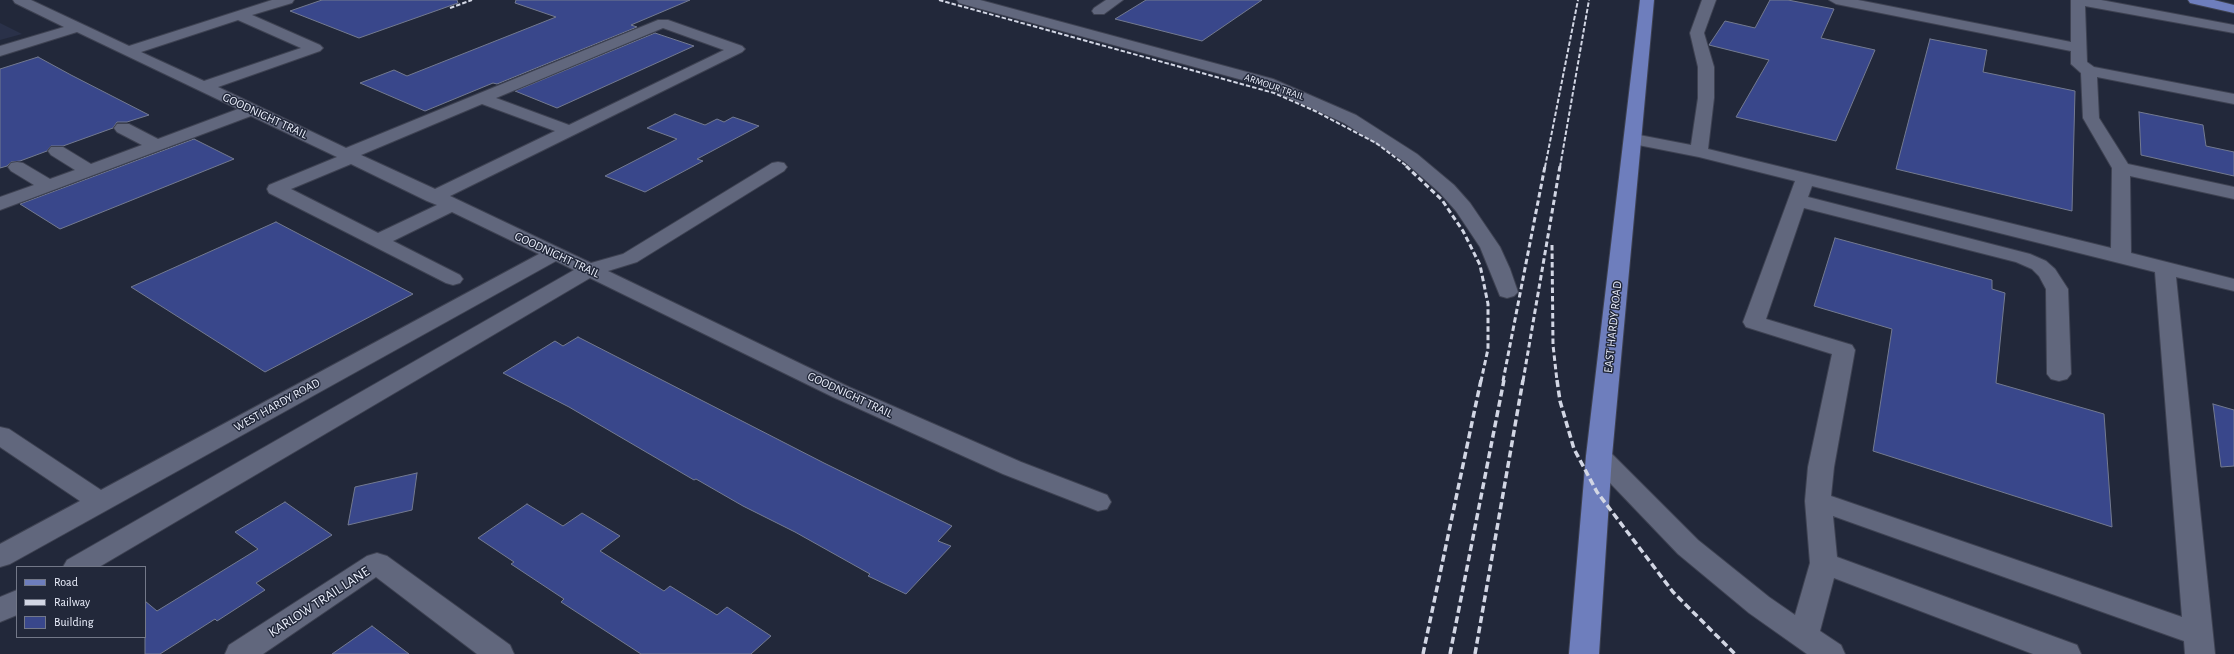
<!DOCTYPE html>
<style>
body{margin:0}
#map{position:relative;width:2234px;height:654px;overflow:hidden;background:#22283a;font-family:"Alegreya Sans",sans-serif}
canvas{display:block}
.legend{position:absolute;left:16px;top:566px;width:130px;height:72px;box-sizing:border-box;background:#22283a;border:1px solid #737888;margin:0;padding:5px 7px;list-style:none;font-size:12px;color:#edf1fe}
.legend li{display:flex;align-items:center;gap:8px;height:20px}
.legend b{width:20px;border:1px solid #737888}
</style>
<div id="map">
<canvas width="2234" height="654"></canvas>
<ul class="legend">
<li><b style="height:5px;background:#6e7ebd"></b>Road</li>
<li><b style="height:5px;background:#d2d6e4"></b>Railway</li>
<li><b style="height:11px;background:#39478b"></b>Building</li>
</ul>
</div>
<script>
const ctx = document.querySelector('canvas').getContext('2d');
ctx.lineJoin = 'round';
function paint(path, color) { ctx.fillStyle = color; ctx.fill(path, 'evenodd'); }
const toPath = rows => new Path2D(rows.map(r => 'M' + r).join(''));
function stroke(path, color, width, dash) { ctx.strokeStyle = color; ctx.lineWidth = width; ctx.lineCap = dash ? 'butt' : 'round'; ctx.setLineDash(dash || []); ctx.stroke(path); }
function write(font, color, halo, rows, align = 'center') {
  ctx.font = font + ' "Alegreya Sans",sans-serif'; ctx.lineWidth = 3; ctx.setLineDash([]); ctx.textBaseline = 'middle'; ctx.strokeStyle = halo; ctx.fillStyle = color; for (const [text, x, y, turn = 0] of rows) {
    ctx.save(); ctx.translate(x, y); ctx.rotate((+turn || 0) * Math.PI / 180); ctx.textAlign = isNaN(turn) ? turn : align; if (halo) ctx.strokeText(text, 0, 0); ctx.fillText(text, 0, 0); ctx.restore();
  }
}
paint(toPath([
 [0,23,22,34,0,40]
]), '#2a3149');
const building = toPath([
 [322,0,457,0,458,3,359,38,290,11,322,0],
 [516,0,690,0,631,25,637,27,497,84,493,83,425,111,360,83,394,70,407,76,556,17,515,3,516,0],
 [1146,0,1262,0,1202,41,1115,19,1146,0],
 [1770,0,1788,0,1834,9,1821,38,1875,50,1836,141,1736,117,1769,60,1709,45,1725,21,1755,28,1770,0],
 [655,33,694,46,557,108,515,91,655,33],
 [1930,39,1987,50,1983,72,2075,91,2072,211,1896,169,1930,39],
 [38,57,71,75,149,115,127,122,117,122,113,128,63,146,51,146,47,151,20,161,11,162,7,166,0,168,0,69,38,57],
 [2139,112,2203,125,2206,146,2234,152,2234,176,2141,155,2139,112],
 [675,114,705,125,717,119,724,122,733,117,759,126,697,159,703,161,645,192,605,176,677,139,647,128,675,114],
 [194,139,234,159,60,229,20,204,194,139],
 [276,222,413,294,265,372,131,287,276,222],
 [1835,238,1992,280,1992,289,2005,293,1996,383,2104,414,2112,527,1873,451,1892,329,1814,306,1835,238],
 [578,337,824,463,952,526,938,541,951,546,906,594,868,576,870,574,795,532,743,506,696,479,694,480,569,407,503,373,555,341,563,346,578,337],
 [2213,404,2234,410,2234,466,2221,467,2213,404],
 [417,473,412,510,348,525,355,487,417,473],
 [285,502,332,535,256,583,265,590,217,621,215,619,160,654,145,654,145,601,157,611,258,549,235,532,285,502],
 [527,504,563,526,582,513,620,536,600,551,664,591,670,586,717,615,727,607,771,636,751,654,641,654,561,602,564,599,511,564,514,562,478,538,527,504],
 [372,626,409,654,332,654,372,626]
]);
paint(building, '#39478b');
stroke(building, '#737a90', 1);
const minor = toPath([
 [13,0,31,0,129,46,272,0,294,0,292,3,252,15,320,45,323,48,320,51,218,87,346,148,658,20,668,20,742,46,745,49,742,52,450,196,591,263,623,254,772,163,778,162,784,163,787,167,784,171,637,262,608,271,849,387,1021,462,1107,495,1111,502,1107,509,1098,511,1003,474,833,397,590,278,99,567,63,567,67,560,574,270,556,261,10,564,0,567,0,544,80,501,0,447,0,427,9,429,101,490,539,254,452,212,393,241,460,275,463,279,460,283,453,285,446,283,269,193,267,189,269,185,337,157,251,116,0,210,0,197,34,185,11,171,8,167,11,163,17,162,23,163,50,179,75,170,51,155,48,151,51,147,63,147,91,164,142,145,117,132,114,128,117,124,129,124,158,139,238,109,77,32,0,56,0,46,64,27,15,3,13,0],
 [238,20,301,48,204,81,141,52,238,20],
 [663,28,724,50,569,125,496,98,663,28],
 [482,104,555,131,435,189,361,155,482,104],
 [351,164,427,201,437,205,378,233,291,189,351,164],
 [957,0,980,0,1273,79,1356,115,1417,154,1454,185,1470,203,1500,247,1510,269,1518,292,1514,296,1507,298,1500,296,1480,247,1456,211,1440,193,1405,162,1344,123,1261,85,959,3,957,0],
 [1106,0,1123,0,1104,14,1094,14,1092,11,1094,8,1106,0],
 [1702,0,1716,0,1704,33,1714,67,1714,98,1708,149,2111,248,2112,168,2083,118,2081,73,2071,64,2071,51,1836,4,1829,0,1858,0,2071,42,2071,0,2101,0,2234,25,2234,33,2085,6,2087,62,2094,67,2234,94,2234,104,2097,77,2099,118,2128,164,2234,187,2234,199,2130,176,2131,253,2234,279,2234,291,2176,277,2215,654,2185,654,2184,641,1833,516,1837,557,2077,645,2081,654,2033,654,1834,578,1820,631,1841,645,1845,654,1807,654,1749,613,1678,554,1590,462,1586,456,1590,450,1599,447,1608,450,1698,540,1769,597,1795,615,1810,563,1805,501,1808,467,1832,354,1746,327,1743,322,1795,181,1699,157,1628,143,1625,139,1628,135,1634,134,1691,145,1698,98,1698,67,1690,33,1702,0],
 [1812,186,2155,272,2182,617,1831,496,1834,467,1855,350,1852,345,1766,319,1804,208,2016,262,2032,269,2039,276,2046,289,2047,374,2051,379,2059,381,2067,379,2071,374,2068,289,2055,269,2046,261,2030,254,1808,197,1812,186],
 [377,553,387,556,510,645,514,654,477,654,376,577,263,654,225,654,229,645,367,556,377,553],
 [17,590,17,615,0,622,0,597,17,590]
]);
const major = toPath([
 [1640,0,1654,0,1612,456,1599,654,1569,654,1586,456,1640,0],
 [2188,0,2214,0,2234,5,2234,13,2190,3,2188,0]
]);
stroke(minor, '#3e4252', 2);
stroke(major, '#3e4252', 2);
paint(minor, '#61677d');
paint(major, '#6e7ebd');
stroke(toPath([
 [939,0,1274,93,1315,111,1376,143,1408,167],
 [450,8,472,0],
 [1545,167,1578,0],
 [1560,167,1589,0]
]), '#d2d6e4', 2, [4.5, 2]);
stroke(toPath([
 [1406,166,1442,200,1463,231,1480,265,1488,304,1488,349,1481,381],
 [1552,245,1553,345,1557,381],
 [1503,381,1545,166],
 [1523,381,1560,166]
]), '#d2d6e4', 3, [5.5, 3]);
stroke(toPath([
 [1557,380,1560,401,1574,449,1597,492,1673,592,1735,654],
 [1423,654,1481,380],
 [1450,654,1504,380],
 [1475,654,1523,380]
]), '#d2d6e4', 3.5, [7, 3.5]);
write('10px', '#edf1fe', '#22283a', [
 ["ARMOUR TRAIL",1274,87,19]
]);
write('12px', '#edf1fe', '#22283a', [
 ["GOODNIGHT TRAIL",265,116,25],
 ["GOODNIGHT TRAIL",557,255,25],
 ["EAST HARDY ROAD",1613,327,-84],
 ["GOODNIGHT TRAIL",850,395,25],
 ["WEST HARDY ROAD",277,405,-29]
]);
write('14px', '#edf1fe', '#22283a', [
 ["KARLOW TRAIL LANE",319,602,-33]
]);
</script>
